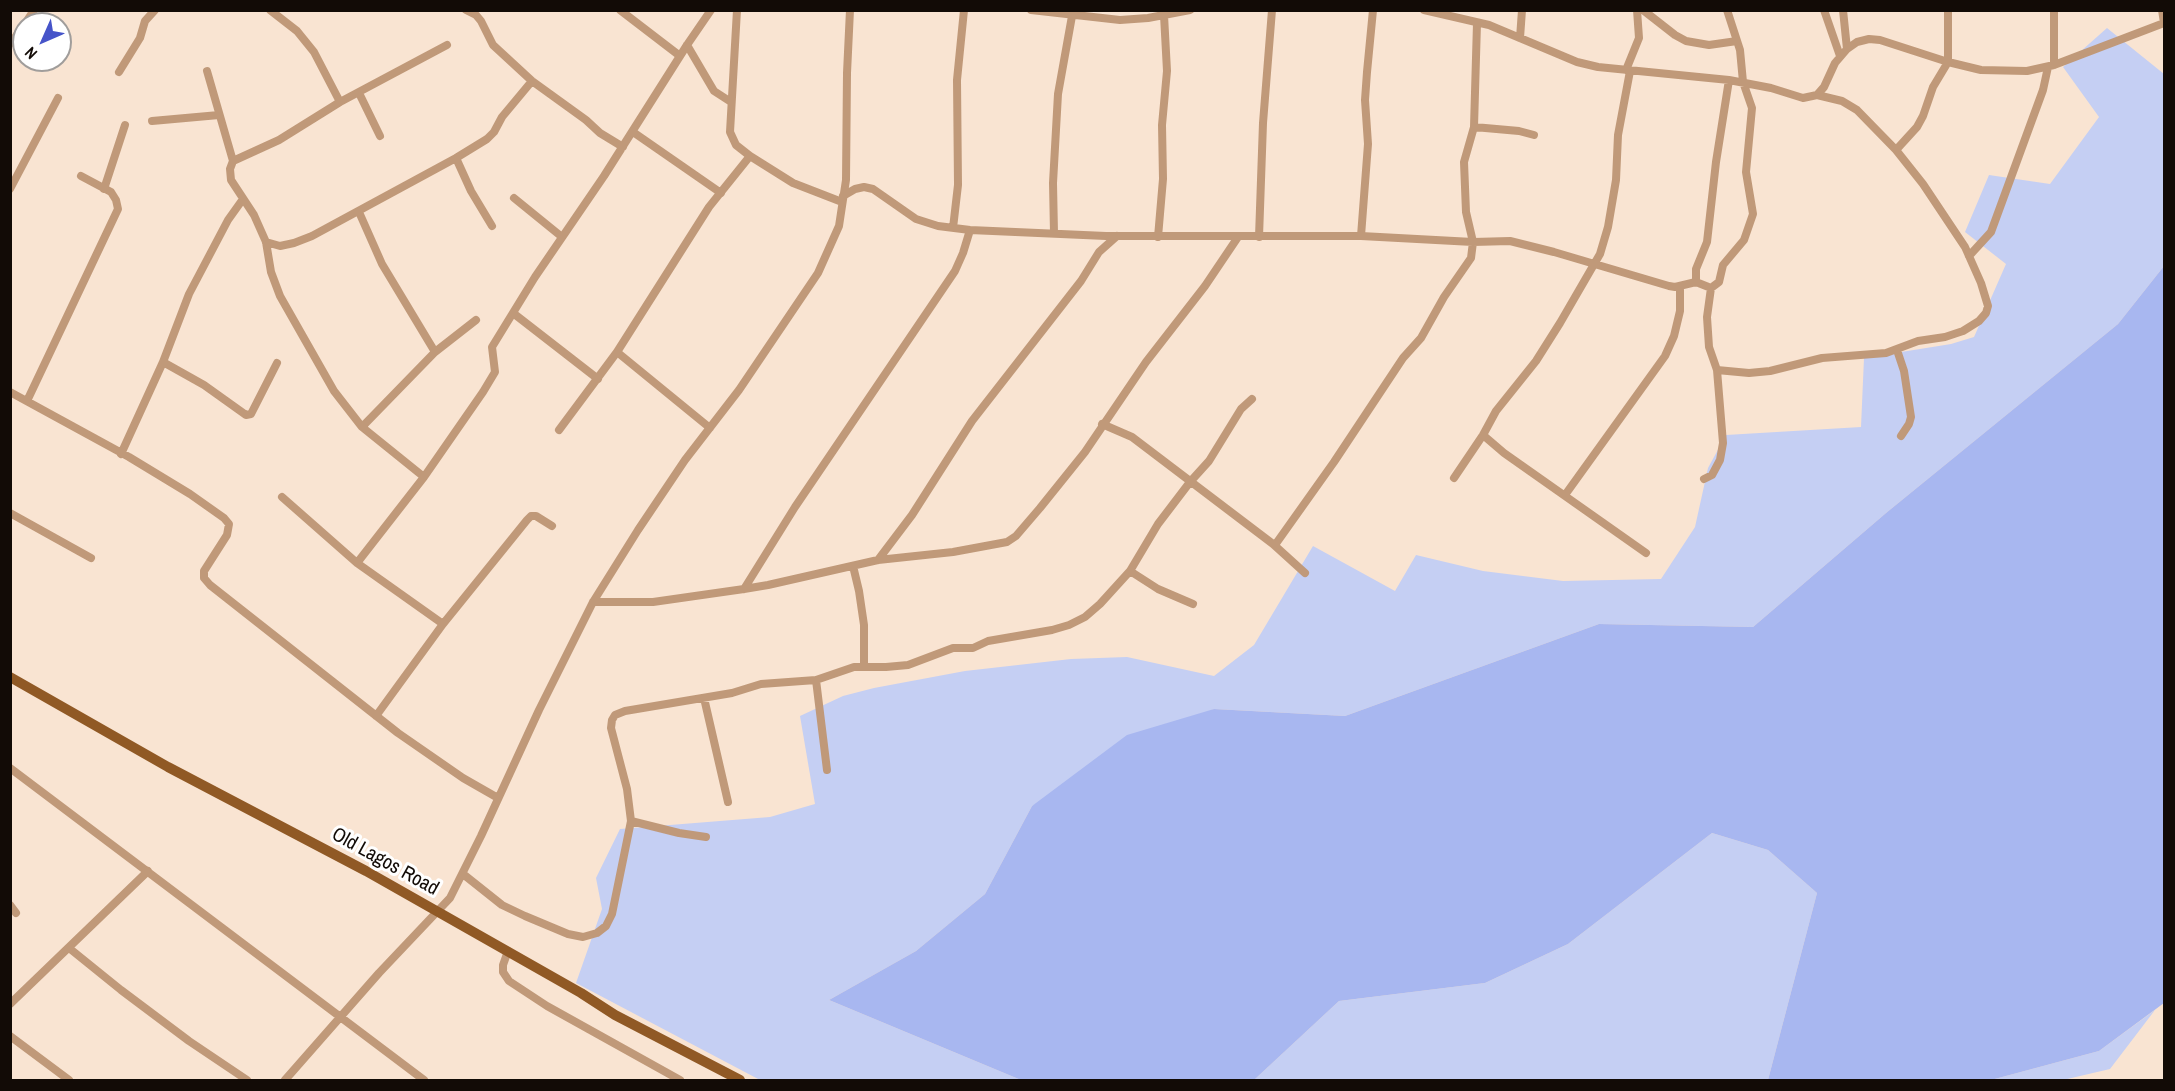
<!DOCTYPE html>
<style>
body{margin:0}
#map{position:relative;width:2175px;height:1091px;overflow:hidden;background:#f9e4d2;font-family:"Archivo Narrow",sans-serif}
canvas{display:block}
.frame{position:absolute;inset:0;border:12px solid #120b06;pointer-events:none}
.north{position:absolute;left:12px;top:12px;width:60px;height:60px;box-sizing:border-box;background:#fff;border:2px solid #a09d9b;border-radius:50%;rotate:225deg;font-size:16px;font-weight:700;line-height:24px;text-align:center;color:#120b06}
.north::after{content:'';display:block;margin:auto;width:21px;height:27px;background:#4654c9;clip-path:polygon(50% 0,100% 100%,50% 72%,0 100%)}
</style>
<div id="map">
<canvas width="2175" height="1091"></canvas>
<div class="frame"></div>
<div class="north">N</div>
</div>
<script>
const ctx = document.querySelector('canvas').getContext('2d');
ctx.lineJoin = 'round';
function paint(path, color) { ctx.fillStyle = color; ctx.fill(path, 'evenodd'); }
const toPath = rows => new Path2D(rows.map(r => 'M' + r).join(''));
function stroke(path, color, width, dash) { ctx.strokeStyle = color; ctx.lineWidth = width; ctx.lineCap = dash ? 'butt' : 'round'; ctx.setLineDash(dash || []); ctx.stroke(path); }
function write(font, color, halo, rows, align = 'center') {
  ctx.font = font + ' "Archivo Narrow",sans-serif'; ctx.lineWidth = 6; ctx.setLineDash([]); ctx.textBaseline = 'middle'; ctx.strokeStyle = halo; ctx.fillStyle = color; for (const [text, x, y, turn = 0] of rows) {
    ctx.save(); ctx.translate(x, y); ctx.rotate((+turn || 0) * Math.PI / 180); ctx.textAlign = isNaN(turn) ? turn : align; if (halo) ctx.strokeText(text, 0, 0); ctx.fillText(text, 0, 0); ctx.restore();
  }
}
paint(toPath([
 [2107,28,2164,74,2164,266,2118,324,1886,513,1753,627,1599,624,1345,716,1214,709,1032,806,985,894,916,951,829,1000,1021,1080,760,1080,576,983,602,909,596,878,620,829,770,817,815,804,800,716,843,696,874,688,965,671,1071,659,1127,657,1214,676,1254,645,1313,546,1395,591,1416,555,1483,571,1563,581,1661,579,1695,527,1708,468,1726,435,1861,427,1864,358,1951,344,1974,337,2006,264,1965,232,1989,175,2050,184,2099,117,2063,67],
 [1712,833,1768,850,1817,893,1768,1080,1254,1080,1339,1001,1485,983,1568,944],
 [2155,1010,2110,1069,2063,1080,1991,1080,2099,1051]
]), '#c5cff3');
paint(toPath([
 [2164,266,2164,1003,2099,1051,1991,1080,1768,1080,1817,893,1768,850,1712,833,1568,944,1485,983,1339,1001,1254,1080,1021,1080,829,1000,916,951,985,894,1032,806,1127,735,1214,709,1345,716,1599,624,1753,627,1886,513,2118,324]
]), '#a8b7f0');
stroke(toPath([
 [270,10,297,31,314,52,340,102],
 [466,10,476,15,481,21,493,45,532,81,586,120,600,133,623,147],
 [620,10,680,56],
 [737,10,730,132,736,145,750,156],
 [1031,10,1120,20,1148,18,1190,10],
 [1424,10,1489,25,1577,62,1598,67,1729,80,1771,88,1803,98,1817,95,1824,87,1835,63,1847,49,1857,42,1869,39,1880,40,1948,62,1981,70,2027,71,2054,65,2164,23],
 [1643,10,1675,35,1686,41,1709,45,1737,41],
 [1824,10,1840,56],
 [1843,10,1847,49],
 [2054,10,2054,65],
 [2162,10,2164,23],
 [25,24,34,10],
 [1520,38,1522,10],
 [10,44,24,25],
 [687,45,714,91,731,102],
 [1626,70,1639,38,1637,10],
 [207,71,233,161],
 [119,72,140,38,145,21,155,10],
 [359,93,380,136],
 [152,121,219,115],
 [1474,127,1519,131,1534,135],
 [633,132,721,193],
 [1896,150,1917,127,1923,116,1933,87,1948,62,1948,10],
 [456,158,471,191,492,226],
 [10,189,58,98],
 [104,189,125,125],
 [843,196,855,189,864,187,873,189,916,219,938,226,970,230,1106,236,1361,236,1473,242,1510,241,1554,252,1669,286,1675,287,1696,282,1711,288,1719,282,1723,265,1744,240,1753,214,1746,172,1752,108,1743,82,1740,50,1727,10],
 [514,198,562,237],
 [359,212,382,264,435,352],
 [953,228,958,185,957,80,964,10],
 [1054,233,1053,183,1058,94,1072,16],
 [1361,236,1368,144,1365,100,1367,72,1373,10],
 [1158,237,1163,179,1162,125,1167,71,1164,15],
 [1259,237,1263,123,1272,10],
 [266,242,280,246,294,243,312,236,456,158,487,139,494,132,502,117,532,81],
 [1969,256,1991,232,2043,90,2048,67],
 [1696,282,1696,269,1707,242,1716,162,1729,80],
 [513,313,598,379],
 [1897,350,1904,371,1911,417,1909,424,1901,436],
 [617,352,710,428],
 [163,362,204,385,246,415,251,414,277,363],
 [1717,370,1749,373,1770,371,1822,358,1886,353,1918,341,1945,337,1963,331,1979,321,1986,313,1988,306,1981,283,1965,247,1923,184,1896,150,1857,110,1842,101,1817,95],
 [10,392,129,457,190,494,224,518,229,524,227,535,204,571,204,578,210,585,398,733,463,778,498,798],
 [27,401,118,209,116,200,111,192,81,176],
 [1102,424,1132,437,1273,544,1305,573],
 [362,427,435,352,476,320],
 [559,430,617,352,709,207,750,156,793,183,842,202],
 [1483,435,1504,453,1646,553],
 [121,454,163,362,189,294,228,220,243,199],
 [424,477,362,427,334,391,280,296,271,272,266,242,254,215,231,180,230,169,233,161,279,140,340,102,447,45],
 [1454,478,1483,435,1496,411,1536,361,1560,323,1600,254,1608,227,1616,180,1618,135,1630,71],
 [1704,479,1712,475,1720,460,1723,443,1717,370,1709,347,1707,317,1711,288],
 [1565,495,1665,356,1674,336,1680,311,1680,286],
 [282,497,357,563,443,624],
 [10,513,91,558],
 [1275,545,1334,462,1403,358,1421,338,1444,297,1471,258,1473,242,1466,212,1464,162,1474,127,1477,23],
 [878,560,912,515,972,421,1081,281,1099,252,1117,236],
 [357,563,424,477,483,392,495,372,492,347,535,277,604,176,687,45,711,10],
 [853,566,859,591,864,625,864,666],
 [1130,571,1158,589,1193,604],
 [744,589,795,507,955,271,963,253,970,230],
 [593,602,653,602,744,589,768,585,878,560,953,552,1007,542,1016,536,1040,508,1085,452,1146,362,1205,286,1238,237],
 [816,680,827,770],
 [704,698,728,802],
 [376,716,443,624,527,520,531,516,536,516,552,526],
 [10,768,424,1080],
 [631,821,679,833,706,837],
 [463,874,502,905,525,916,568,934,583,937,597,933,606,926,612,914,631,821,627,789,611,728,612,720,615,715,625,711,732,693,761,684,816,680,854,667,886,667,908,665,953,648,973,648,988,641,1052,630,1069,625,1085,617,1100,604,1130,571,1158,524,1190,482,1209,461,1241,409,1252,399],
 [10,905,16,913],
 [69,948,121,990,189,1041,247,1080],
 [508,951,503,965,503,972,509,981,547,1006,680,1080],
 [10,1004,148,871],
 [10,1036,69,1080],
 [285,1080,379,973,450,898,481,836,539,710,593,602,638,530,685,460,739,390,818,273,839,226,846,180,847,73,850,10]
]), '#c09979', 8);
stroke(toPath([
 [10,677,168,767,366,871,581,993,615,1015,740,1080]
]), '#905925', 10);
write('20px', '#120b06', '#fff', [
 ["Old Lagos Road",385,862,29]
]);
</script>
